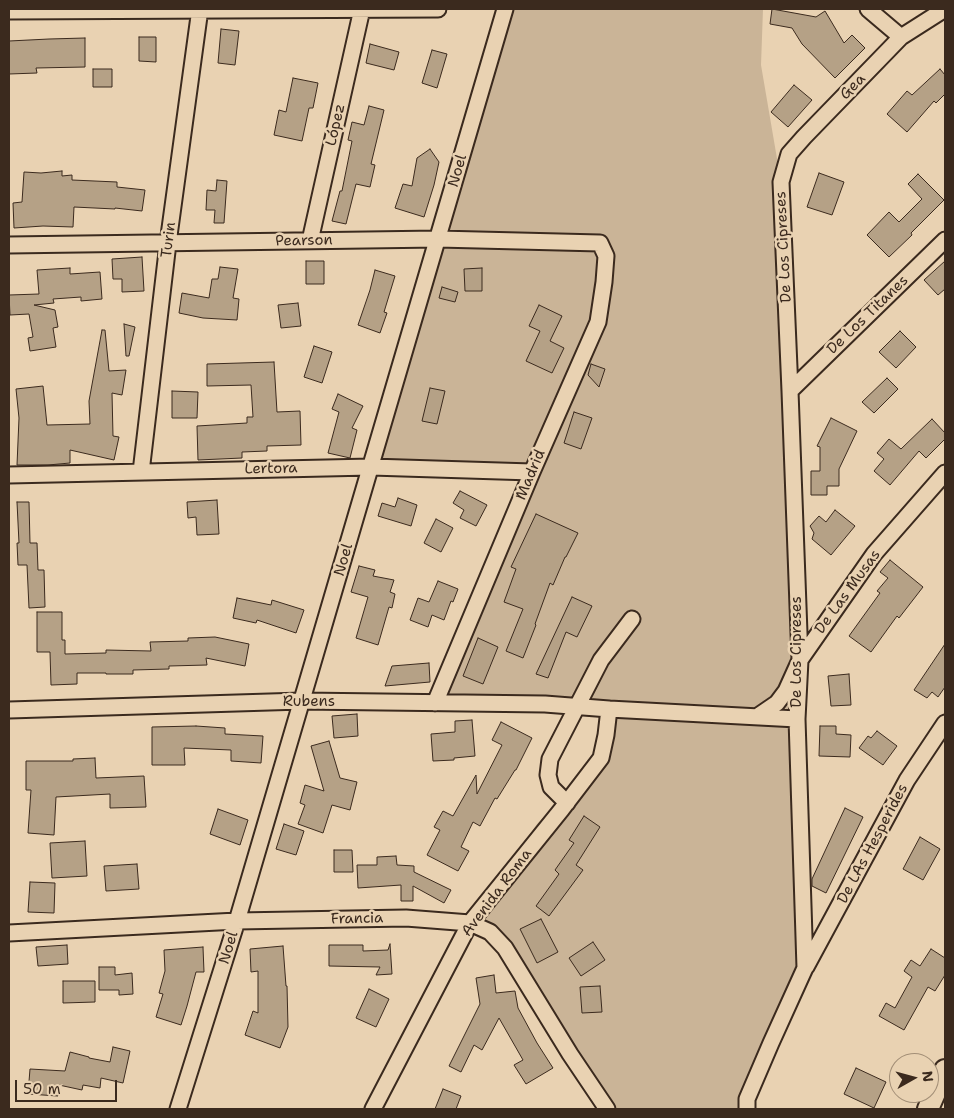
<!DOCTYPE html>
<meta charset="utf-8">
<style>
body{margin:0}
#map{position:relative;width:954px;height:1118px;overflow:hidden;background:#e9d2b2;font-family:"Shantell Sans",sans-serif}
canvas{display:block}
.frame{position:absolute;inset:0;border:10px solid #3b2a1e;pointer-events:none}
.north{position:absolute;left:889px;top:1053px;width:50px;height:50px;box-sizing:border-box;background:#e9d2b2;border:1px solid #a38f77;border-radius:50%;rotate:83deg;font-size:14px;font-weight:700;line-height:20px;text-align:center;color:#3b2a1e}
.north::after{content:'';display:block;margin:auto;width:18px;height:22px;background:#3b2a1e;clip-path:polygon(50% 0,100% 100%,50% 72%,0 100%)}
.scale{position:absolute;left:15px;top:1080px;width:102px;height:22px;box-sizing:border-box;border:2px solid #3b2a1e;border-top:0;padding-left:6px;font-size:15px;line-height:18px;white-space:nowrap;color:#3b2a1e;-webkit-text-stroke:4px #e9d2b2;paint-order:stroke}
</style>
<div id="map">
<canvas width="954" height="1118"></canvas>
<div class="frame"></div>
<div class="north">N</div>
<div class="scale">50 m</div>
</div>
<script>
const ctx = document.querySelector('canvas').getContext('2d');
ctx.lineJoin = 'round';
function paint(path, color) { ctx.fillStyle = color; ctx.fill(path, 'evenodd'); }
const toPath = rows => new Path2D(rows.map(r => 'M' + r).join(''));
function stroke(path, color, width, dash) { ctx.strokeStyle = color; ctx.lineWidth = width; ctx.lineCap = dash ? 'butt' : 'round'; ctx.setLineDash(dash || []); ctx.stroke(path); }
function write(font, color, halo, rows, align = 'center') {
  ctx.font = font + ' "Shantell Sans",sans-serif'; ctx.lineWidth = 5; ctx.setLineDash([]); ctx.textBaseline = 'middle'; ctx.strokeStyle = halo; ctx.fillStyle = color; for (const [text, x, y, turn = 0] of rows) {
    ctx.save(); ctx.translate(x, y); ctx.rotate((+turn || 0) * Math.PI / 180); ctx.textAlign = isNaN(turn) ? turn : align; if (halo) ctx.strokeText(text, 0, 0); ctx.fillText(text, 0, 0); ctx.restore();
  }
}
paint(toPath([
 [502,9,763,9,761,65,781,182,805,968,747,1109,607,1109,505,948,470,923,537,824,601,758,609,709,435,703,532,472,371,467]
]), '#cab497');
const building = toPath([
 [772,9,816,17,825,11,844,43,852,35,865,48,835,78,802,44,792,28,770,24,772,9],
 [221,29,239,31,235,65,218,63,221,29],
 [139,37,156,37,156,62,139,61,139,37],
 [85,38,85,67,36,68,37,73,9,74,9,41,49,39,85,38],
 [370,44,399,52,394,70,366,63,370,44],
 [432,50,447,54,437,88,422,83,432,50],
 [93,69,112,69,112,87,93,87,93,69],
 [940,69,945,75,945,94,936,103,934,101,907,132,887,114,907,91,912,95,940,69],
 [293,78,318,83,313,108,309,108,302,141,274,135,279,110,286,112,293,78],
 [794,85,812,100,788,127,771,112,794,85],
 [369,106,384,110,371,164,375,165,370,187,356,184,346,224,332,221,340,191,342,191,352,141,348,140,352,122,364,125,369,106],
 [430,149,439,162,434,185,424,217,395,208,403,184,412,186,417,158,430,149],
 [62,171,62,176,72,175,72,180,117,182,117,187,145,190,142,211,115,208,115,209,74,207,73,227,43,226,14,228,13,203,22,202,24,172,41,173,62,171],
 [819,173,844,182,832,215,807,207,819,173],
 [918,174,944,200,911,233,912,235,889,257,867,235,889,212,899,222,922,199,908,184,918,174],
 [217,180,227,181,224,223,214,223,215,210,206,210,207,190,216,191,217,180],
 [142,257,144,291,122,292,122,279,113,279,112,259,142,257],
 [306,261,324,261,324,284,306,284,306,261],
 [945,261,945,289,938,295,924,280,945,261],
 [220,267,238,269,233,298,239,299,237,320,203,318,179,313,182,293,209,298,212,279,218,279,220,267],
 [70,268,70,274,100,272,102,299,81,301,81,297,53,299,54,303,34,305,55,310,58,327,53,328,56,347,30,351,28,338,33,337,29,314,10,315,9,295,39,294,37,270,70,268],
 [482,268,482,291,465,291,464,269,482,268],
 [375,270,395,276,384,312,387,313,380,333,358,325,370,290,375,270],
 [442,287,458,292,455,302,439,298,442,287],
 [298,303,301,326,281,328,278,305,298,303],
 [539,305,562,316,550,341,564,348,552,373,526,361,540,331,529,326,539,305],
 [124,324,135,327,129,356,126,356,124,324],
 [102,330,105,330,109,371,126,370,122,395,112,393,113,436,119,437,114,460,70,450,70,463,48,465,17,465,19,418,16,389,43,386,47,425,90,424,89,401,102,330],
 [900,331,916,347,896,368,879,352,900,331],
 [314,346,332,352,322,383,304,377,314,346],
 [274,362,277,412,300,411,301,445,267,446,267,451,242,452,242,458,198,460,197,426,247,423,247,417,253,417,251,385,207,386,207,364,274,362],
 [591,364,605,369,599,387,588,375,591,364],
 [887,378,898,389,874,413,862,402,887,378],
 [430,388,445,391,437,424,422,421,430,388],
 [172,391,198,392,197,418,172,418,172,391],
 [338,394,363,406,352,428,357,430,350,458,328,453,339,412,332,409,338,394],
 [574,412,592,418,581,449,564,443,574,412],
 [831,418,857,431,839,469,839,486,827,486,827,495,811,495,811,471,820,471,820,447,817,446,831,418],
 [932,419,945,433,945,439,926,458,919,451,890,485,874,471,884,459,877,453,889,439,901,449,932,419],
 [460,491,487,505,476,526,460,518,464,510,453,503,460,491],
 [398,498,417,505,411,526,378,516,382,503,395,507,398,498],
 [217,500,219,534,197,535,196,517,188,518,187,502,217,500],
 [17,502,29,502,30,543,37,543,38,570,44,570,45,607,29,608,27,565,18,565,17,543,19,543,17,502],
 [835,510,855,526,831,555,812,539,814,533,810,526,819,516,826,522,835,510],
 [536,514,578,533,566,557,565,557,553,585,550,583,535,624,536,625,523,658,506,651,523,609,504,602,516,569,511,567,536,514],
 [436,519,453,528,441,552,424,543,436,519],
 [890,560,923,587,899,618,897,616,871,652,849,636,880,593,877,591,888,578,880,572,890,560],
 [359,566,375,570,373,576,394,580,390,592,395,594,392,608,389,607,378,645,356,638,368,597,351,592,359,566],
 [438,581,458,589,453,602,451,601,444,620,432,615,428,627,410,620,418,598,429,602,438,581],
 [572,597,592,606,577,637,566,632,548,678,536,674,572,597],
 [237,598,271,605,272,600,304,610,296,633,257,620,256,623,233,618,237,598],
 [37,612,62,612,62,640,65,640,65,654,106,653,106,650,151,651,150,642,188,641,188,638,215,637,249,644,245,666,206,658,207,665,169,666,169,669,133,670,133,674,106,674,106,673,77,673,77,684,51,685,50,652,37,652,37,612],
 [478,638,498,647,483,684,463,676,478,638],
 [945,644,945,687,938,697,932,692,927,698,914,690,945,644],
 [429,663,430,682,385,686,392,666,429,663],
 [849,674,851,705,831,706,828,676,849,674],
 [357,714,358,736,334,738,332,716,357,714],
 [472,720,475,756,454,758,454,760,433,761,431,734,455,732,455,721,472,720],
 [501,722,532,738,516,770,515,770,497,799,495,798,480,826,473,822,461,847,469,851,458,871,427,855,440,830,434,827,443,811,453,816,476,775,477,794,502,745,492,740,501,722],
 [196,726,225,728,225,734,263,736,261,763,231,761,231,750,184,748,185,765,152,765,152,727,196,726],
 [820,726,836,726,836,734,851,735,850,757,819,756,820,726],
 [877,731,897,746,883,765,859,748,868,736,871,738,877,731],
 [329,741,340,778,357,782,350,810,332,805,323,833,298,824,305,805,300,803,305,785,324,791,311,746,329,741],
 [95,758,96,778,144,776,146,807,110,808,110,794,56,797,54,835,28,833,31,790,26,790,26,761,73,761,73,759,95,758],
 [845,808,863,817,826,893,812,886,812,879,845,808],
 [218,809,248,820,240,845,210,834,218,809],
 [584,816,600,827,576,865,583,870,549,916,536,906,559,874,555,870,574,843,569,840,584,816],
 [284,824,304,831,296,855,276,849,284,824],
 [920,837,940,849,923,880,903,869,920,837],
 [85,841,87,876,52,878,50,843,85,841],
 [334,850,352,850,353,872,334,872,334,850],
 [396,856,397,865,414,866,414,872,451,890,444,903,413,886,413,901,401,901,401,885,358,888,357,865,377,865,377,857,396,856],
 [137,864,139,889,106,891,104,866,137,864],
 [30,882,55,883,54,913,28,912,30,882],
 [541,919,558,952,537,963,520,929,541,919],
 [593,942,605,960,581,976,569,958,593,942],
 [390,944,392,974,376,975,380,967,329,966,329,945,363,945,363,951,388,950,390,944],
 [67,945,68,964,38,966,36,947,67,945],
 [283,946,286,986,287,986,288,1027,280,1048,245,1035,253,1011,258,1013,258,971,251,972,250,949,283,946],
 [203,947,204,972,196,972,187,1006,181,1025,156,1017,163,994,159,993,165,971,164,950,203,947],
 [931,949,945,958,945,975,935,991,928,987,904,1030,879,1016,886,1003,895,1008,912,977,904,971,911,960,920,966,931,949],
 [99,967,115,967,115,975,132,973,133,994,119,995,119,990,99,990,99,967],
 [494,975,496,993,515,991,518,1008,537,1043,553,1068,526,1084,514,1065,523,1060,499,1018,482,1050,474,1045,461,1072,449,1066,480,1004,476,978,494,975],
 [63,981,95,981,95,1002,63,1003,63,981],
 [600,986,602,1012,582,1013,580,987,600,986],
 [369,989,389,999,376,1027,356,1018,369,989],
 [113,1047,130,1051,123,1083,101,1078,100,1088,83,1085,82,1090,59,1085,58,1096,28,1094,30,1069,65,1071,70,1052,89,1057,89,1058,110,1062,113,1047],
 [856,1068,886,1082,874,1108,844,1094,856,1068],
 [443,1089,461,1096,456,1109,435,1109,443,1089]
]);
paint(building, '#b5a186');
stroke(building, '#3b2a1e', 1);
const minor = toPath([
 [868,9,901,37],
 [9,11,438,9],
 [310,241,362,9],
 [9,245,438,239,600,243,606,256,604,282,598,322,532,472,435,703],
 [790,391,945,240],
 [141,472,168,243,200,9],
 [9,475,371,467,532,472],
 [9,710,302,701,545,704,609,709,797,719],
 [758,716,777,703,786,691,800,660,874,554,945,473],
 [567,803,551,787,548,775,550,759,601,660,632,619],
 [9,933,237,921,406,918,470,923,490,932,505,948,570,1054,607,1109],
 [806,967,907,780,945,723],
 [178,1109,237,921,505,9],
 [373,1109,470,923,562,809,601,758,606,735,609,709],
 [747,1109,747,1099,771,1043,805,968,797,719,800,660,790,391,781,182,789,154,804,137,901,37,945,9]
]);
const major = toPath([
 [928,1109,945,1070]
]);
stroke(minor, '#3b2a1e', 19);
stroke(major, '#3b2a1e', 24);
stroke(minor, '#e9d2b2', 15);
stroke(major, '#e9d2b2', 20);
write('15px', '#3b2a1e', '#e9d2b2', [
 ["Gea",853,87,-46],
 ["López",336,125,-77],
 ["Noel",458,171,-74],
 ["Turin",169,240,-83],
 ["Pearson",304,241,-1],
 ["De Los Cipreses",784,247,-93],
 ["De Los Titanes",868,315,-44],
 ["Lertora",271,469,-1],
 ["Madrid",531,475,-67],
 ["Noel",344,560,-74],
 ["De Las Musas",848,592,-54],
 ["De Los Cipreses",797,652,-90],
 ["Rubens",309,702],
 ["De LAs Hesperides",873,844,-62],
 ["Avenida Roma",497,893,-53],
 ["Francia",357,919,-1],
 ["Noel",229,948,-73]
]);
</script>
